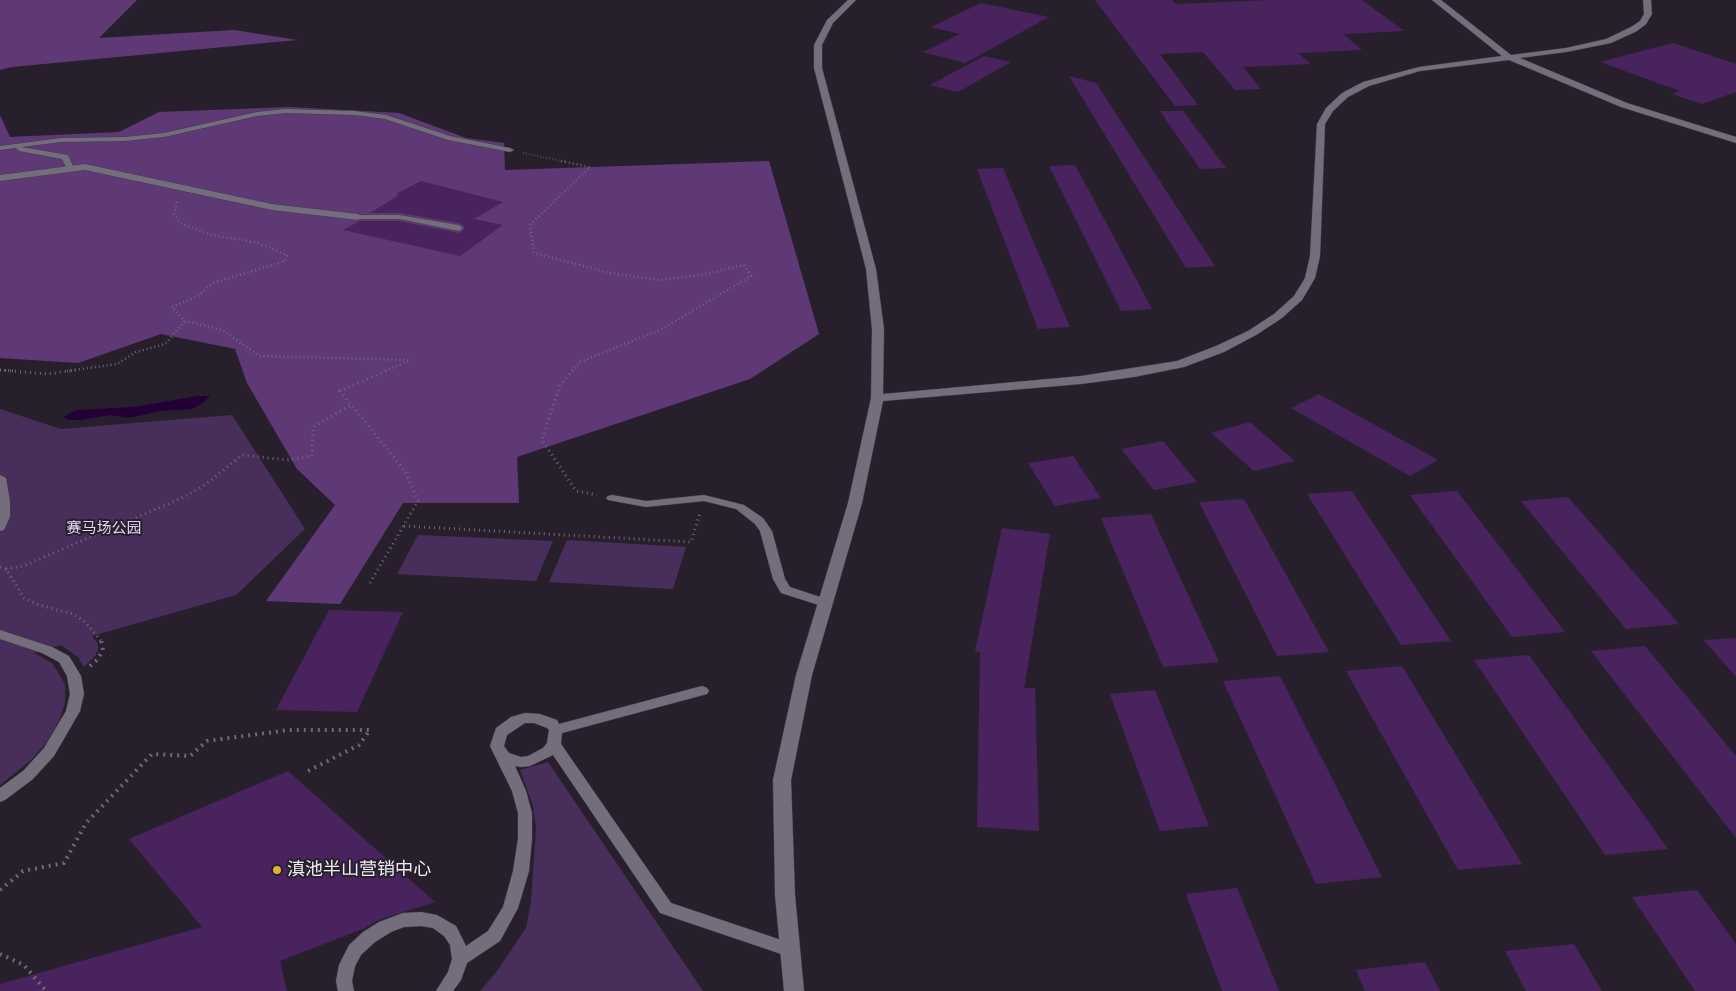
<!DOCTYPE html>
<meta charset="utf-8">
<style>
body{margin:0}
canvas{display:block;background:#27202c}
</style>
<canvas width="1736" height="991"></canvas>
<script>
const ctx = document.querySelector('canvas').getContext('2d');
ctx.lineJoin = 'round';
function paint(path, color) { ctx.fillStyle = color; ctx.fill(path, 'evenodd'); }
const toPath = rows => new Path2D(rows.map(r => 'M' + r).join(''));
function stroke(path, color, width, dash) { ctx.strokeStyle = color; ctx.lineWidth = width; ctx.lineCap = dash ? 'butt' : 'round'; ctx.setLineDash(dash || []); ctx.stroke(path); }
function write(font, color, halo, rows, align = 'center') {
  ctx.font = font + ' Mulish,"Noto Sans SC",sans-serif'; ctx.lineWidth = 4; ctx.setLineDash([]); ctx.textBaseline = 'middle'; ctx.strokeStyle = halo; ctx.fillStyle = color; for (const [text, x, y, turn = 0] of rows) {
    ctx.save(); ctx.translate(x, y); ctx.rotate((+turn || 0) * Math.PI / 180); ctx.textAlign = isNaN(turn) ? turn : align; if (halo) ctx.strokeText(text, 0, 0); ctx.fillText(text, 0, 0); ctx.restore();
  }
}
paint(toPath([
 [0,409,61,429,232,415,305,529,236,595,92,636,98,644,98,650,95,656,84,667,78,657,61,645,34,653,52,663,59,674,65,685,65,703,59,721,47,742,31,760,0,785],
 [418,535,553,541,536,581,397,574],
 [567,540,686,547,673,589,549,582],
 [548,762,703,991,480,991,495,974,526,928,531,901,536,829,533,806,520,770]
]), '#482e5a');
paint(toPath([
 [0,0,137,0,99,38,234,30,297,40,12,67,0,70],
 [290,107,399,113,466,138,504,143,505,170,769,161,819,334,750,379,517,457,519,503,403,503,340,604,266,601,335,505,297,469,247,383,235,349,161,334,78,363,0,358,0,115,10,137,119,132,159,112]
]), '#5e3976');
paint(toPath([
 [197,396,210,396,202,404,192,409,161,411,128,418,110,415,82,420,68,420,63,417,76,410,133,407]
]), '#230036');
paint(toPath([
 [1095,0,1172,0,1176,4,1271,0,1362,0,1404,31,1343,34,1362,50,1298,53,1311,64,1243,67,1261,89,1235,90,1203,52,1160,54,1198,105,1175,106],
 [981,3,1049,17,965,63,923,52,960,34,931,27],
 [1673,43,1736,64,1736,92,1702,104,1672,94,1680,91,1600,62],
 [984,56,1011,62,958,92,930,85],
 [1069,76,1096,83,1215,266,1186,268],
 [1160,111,1183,111,1226,168,1200,169],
 [1075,165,1109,228,1152,309,1121,311,1049,166],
 [1003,168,1031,236,1070,327,1038,329,977,169],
 [421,181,503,202,474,219,503,225,460,256,343,230,360,221,399,221,459,233,464,230,464,226,459,223,399,213,370,213,399,195,396,194],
 [1319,394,1438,460,1410,476,1291,408],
 [1250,422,1259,430,1295,461,1254,471,1211,433],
 [1163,441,1197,482,1154,490,1121,449],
 [1073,456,1101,498,1055,506,1028,463],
 [1352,491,1357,499,1451,641,1401,645,1307,494],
 [1457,491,1565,632,1512,637,1410,495],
 [1568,497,1679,624,1626,629,1521,501],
 [1244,499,1329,652,1277,656,1199,502],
 [1151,514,1219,662,1163,667,1101,518],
 [1002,528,1050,534,1024,688,1035,688,1039,831,977,827,980,652,975,651],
 [329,610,403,612,357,712,276,710],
 [1736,638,1736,677,1704,640],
 [1645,646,1736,756,1736,838,1591,651],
 [1529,655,1668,849,1605,855,1474,660],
 [1402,666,1522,864,1458,870,1346,671],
 [1280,676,1382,877,1316,884,1223,681],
 [1155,690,1209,826,1160,831,1110,694],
 [288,771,435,902,378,920,365,928,280,961,287,991,0,991,0,984,202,927,129,839],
 [1237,888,1279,991,1222,991,1186,894],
 [1697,890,1736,944,1736,991,1695,991,1632,897],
 [1574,944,1602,991,1526,991,1505,951],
 [1425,962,1440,991,1365,991,1356,970]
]), '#48235e');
const service = toPath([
 [285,109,355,111,386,115,450,136,510,148,514,150,510,152,448,140,385,119,355,115,285,113,257,116,164,137,125,141,61,142,22,147,68,155,74,168,70,170,67,170,62,159,19,151,16,148,0,150,0,146,61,138,125,137,164,133,257,112,285,109],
 [355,215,399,215,459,225,463,228,459,231,399,219,358,219,354,217,355,215],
 [0,475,6,478,10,501,10,517,4,530,0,531,0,475],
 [612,495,646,501,704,495,744,505,763,518,772,531,785,579,790,587,829,600,831,603,829,606,825,607,781,593,773,579,760,531,755,524,736,509,704,501,646,507,608,500,606,498,608,496,612,495],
 [0,630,52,647,69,656,81,676,84,694,80,711,54,756,33,779,5,800,0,802,0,788,23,771,44,748,66,711,70,694,67,676,59,662,42,653,0,639,0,630],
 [702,686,707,688,709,691,707,694,562,733,561,744,671,903,796,945,798,950,796,955,790,957,660,913,553,755,530,766,521,767,515,766,526,791,532,813,532,839,529,871,518,908,500,941,467,963,461,980,453,991,436,991,448,972,452,959,450,945,444,936,433,928,421,926,404,927,391,932,375,942,361,955,355,966,352,981,354,991,338,991,336,981,339,965,349,945,363,932,379,922,403,913,421,912,437,915,456,926,466,946,488,931,503,907,513,871,518,839,518,813,512,791,490,746,496,728,511,717,525,713,540,714,557,720,559,724,702,686],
 [525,723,534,723,547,728,549,730,547,743,543,748,528,756,521,757,509,753,504,746,507,735,525,723]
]);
const minor = toPath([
 [848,0,856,0,833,23,822,45,822,68,876,269,884,329,883,394,1081,376,1177,361,1216,346,1248,331,1274,314,1294,296,1305,278,1310,256,1317,124,1326,108,1342,93,1363,82,1419,67,1502,56,1432,0,1441,0,1511,55,1566,48,1606,39,1631,27,1640,21,1644,14,1643,0,1651,0,1652,14,1646,24,1637,31,1611,43,1566,52,1520,58,1627,103,1736,137,1736,143,1621,107,1509,60,1420,71,1369,86,1348,97,1333,111,1325,124,1320,256,1315,278,1302,300,1282,318,1256,335,1224,352,1184,367,1134,377,1081,384,883,401,862,503,812,675,791,780,795,895,804,991,784,991,775,895,773,780,796,675,848,503,871,398,872,329,866,269,814,68,814,45,827,20,848,0],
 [85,164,272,204,358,214,363,217,358,220,272,210,85,170,0,181,0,175,85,164]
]);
stroke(service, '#423c45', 1);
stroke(minor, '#423c45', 1);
stroke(toPath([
 [523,153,567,162]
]), '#6f6973', 2, [0.5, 2.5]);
stroke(toPath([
 [561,161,590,167,530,225,534,253,610,273,661,280,706,274,744,265,751,276,662,329,580,362,572,371],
 [177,202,174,214,180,223,212,235,259,243,287,255,285,261,213,283,198,296,172,307,185,321,222,330,259,356,411,360],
 [0,370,15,371],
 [67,371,117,364,136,352,165,344,185,321],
 [385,371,409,361]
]), '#6f6973', 2.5, [1, 3]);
stroke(toPath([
 [0,370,48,374,76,370],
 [573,370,560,385,542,440,576,491,597,495],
 [404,526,691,542,700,513],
 [0,567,6,569,24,598,39,605,73,614,85,622,102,642],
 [6,569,23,566,182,498,205,485,242,455,287,460,312,456,313,427,351,405],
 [370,583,418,501,405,471,340,391,388,370]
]), '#6f6973', 3, [1, 4]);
stroke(toPath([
 [90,666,97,660,103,650,101,640],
 [0,890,23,871,64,863,86,823,152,754,190,756,207,741,289,730,370,730,359,745,304,773],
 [0,954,24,965,46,991]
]), '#6f6973', 4, [2, 5]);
paint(service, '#746d7b');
paint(minor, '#746d7b');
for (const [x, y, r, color] of [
 [277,870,5,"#e1af34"]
]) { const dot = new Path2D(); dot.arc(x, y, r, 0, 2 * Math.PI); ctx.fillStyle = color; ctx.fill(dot); stroke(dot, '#27202c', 2); }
write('15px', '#e6d1f5', '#27202c', [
 ["赛马场公园",104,528]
]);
write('18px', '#f1ecf4', '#27202c', [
 ["滇池半山营销中心",287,870]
], 'left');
</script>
